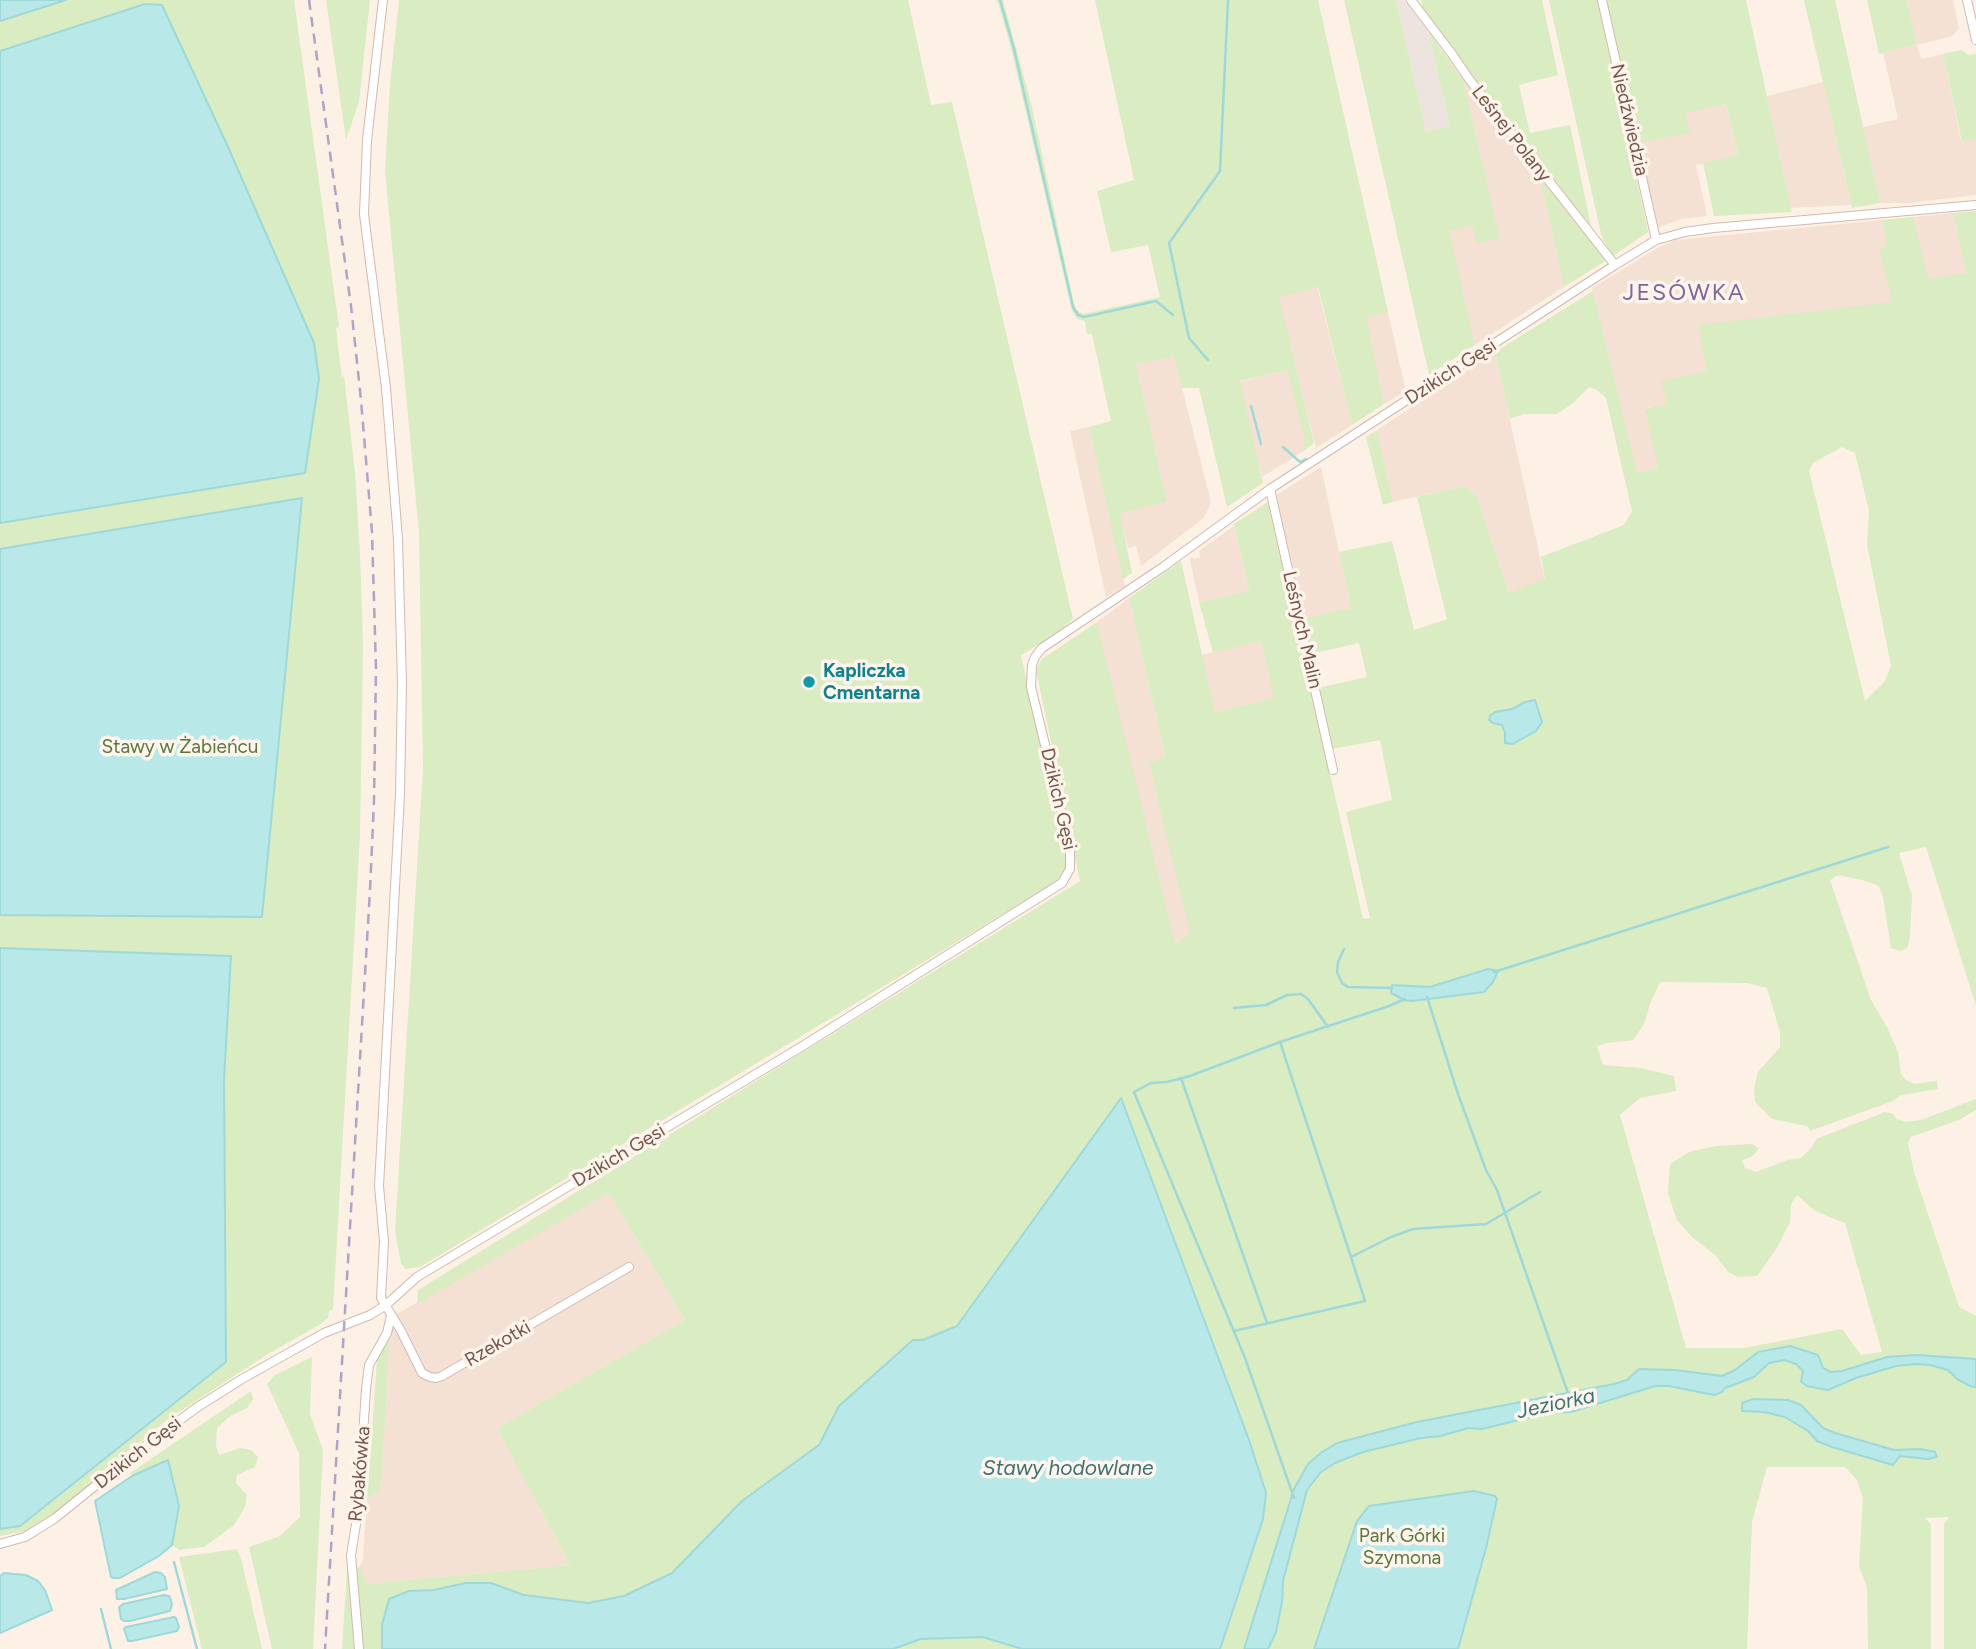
<!DOCTYPE html>
<meta charset="utf-8">
<style>
body{margin:0}
canvas{display:block;background:#fdf1e5}
</style>
<canvas width="1976" height="1649"></canvas>
<script>
const ctx = document.querySelector('canvas').getContext('2d');
ctx.lineJoin = 'round';
function paint(path, color) { ctx.fillStyle = color; ctx.fill(path, 'evenodd'); }
const toPath = rows => new Path2D(rows.map(r => 'M' + r).join(''));
function stroke(path, color, width, dash) { ctx.strokeStyle = color; ctx.lineWidth = width; ctx.lineCap = dash ? 'butt' : 'round'; ctx.setLineDash(dash || []); ctx.stroke(path); }
function write(font, color, halo, rows, align = 'center') {
  ctx.font = font + ' Figtree,sans-serif'; ctx.lineWidth = 7; ctx.setLineDash([]); ctx.textBaseline = 'middle'; ctx.strokeStyle = halo; ctx.fillStyle = color; for (const [text, x, y, turn = 0] of rows) {
    ctx.save(); ctx.translate(x, y); ctx.rotate((+turn || 0) * Math.PI / 180); ctx.textAlign = isNaN(turn) ? turn : align; if (halo) ctx.strokeText(text, 0, 0); ctx.fillText(text, 0, 0); ctx.restore();
  }
}
paint(toPath([
 [1907,0,1953,0,1959,28,1953,36,1917,45,1921,59,1943,54,1961,141,1976,139,1976,195,1909,203,1880,203,1863,127,1898,119,1883,53,1917,44],
 [1463,79,1540,177,1564,287,1475,345,1448,230,1472,225,1500,238],
 [1823,82,1851,205,1791,208,1767,96],
 [1726,104,1738,156,1696,165,1707,216,1682,219,1657,228,1639,143,1689,133,1684,113],
 [1953,213,1966,273,1927,280,1913,217],
 [1882,220,1887,246,1879,248,1893,302,1708,371,1667,405,1646,408,1658,468,1637,474,1592,288,1659,247,1675,240],
 [1317,287,1352,425,1316,448,1278,297],
 [1388,312,1406,391,1384,404,1365,316],
 [1495,352,1545,580,1509,593,1476,495,1464,486,1393,502,1377,430],
 [1174,356,1211,502,1204,518,1141,566,1136,546,1128,548,1119,513,1167,502,1136,364],
 [1287,370,1306,441,1302,452,1262,477,1239,382],
 [1089,427,1125,586,1106,597,1070,431],
 [1321,467,1351,608,1301,619,1273,497],
 [1234,526,1249,591,1199,602,1190,560,1191,557,1195,559,1200,557,1199,551],
 [1129,598,1165,757,1149,764,1191,932,1174,944,1097,622],
 [1261,641,1275,698,1215,712,1201,655],
 [609,1193,685,1320,497,1428,570,1565,366,1584,360,1566,363,1560,367,1498,380,1491,387,1397,389,1338,395,1315]
]), '#f5e1d3');
paint(toPath([
 [1396,0,1405,0,1428,31,1450,127,1426,132]
]), '#ede4df');
paint(toPath([
 [0,0,294,0,339,327,336,328,342,379,344,375,355,473,360,552,363,645,360,836,333,1309,329,1311,328,1318,319,1325,268,1354,168,1419,37,1529,0,1536],
 [326,0,370,0,359,102,346,140],
 [399,0,908,0,931,105,952,102,1073,619,1052,637,1021,655,1065,852,1066,864,1064,873,1059,880,420,1267,405,1269,401,1263,395,1231,423,768,419,533,385,171,390,84],
 [997,0,1003,0,1031,103,1074,304,1077,310,1083,314,1160,297,1148,245,1111,252,1097,191,1134,180,1095,0,1318,0,1388,312,1366,317,1384,404,1352,425,1318,287,1279,297,1314,443,1302,452,1305,441,1287,370,1240,381,1263,483,1227,507,1199,388,1182,388,1174,356,1136,364,1167,502,1120,513,1132,573,1123,579,1089,427,1111,421,1092,334,1087,334,1085,321,1077,319,1072,311,1011,48],
 [1344,0,1396,0,1426,132,1450,126,1428,31,1463,79,1500,238,1477,243,1472,225,1449,231,1475,345,1429,375],
 [1421,0,1542,0,1558,75,1519,85,1530,133,1570,125,1591,226,1535,158,1459,60,1423,10],
 [1549,0,1599,0,1648,232,1613,256,1602,238],
 [1607,0,1746,0,1792,212,1714,216,1703,163,1738,155,1726,104,1685,113,1690,133,1639,143],
 [1804,0,1835,0,1880,203,1852,208],
 [1867,0,1907,0,1917,44,1879,54],
 [1962,50,1968,55,1976,54,1976,139,1962,142,1943,54],
 [1540,177,1607,260,1564,287],
 [1976,211,1976,1006,1926,847,1899,853,1912,896,1910,937,1907,948,1901,951,1891,948,1883,897,1879,886,1862,880,1838,875,1830,880,1871,1000,1887,1027,1898,1052,1901,1074,1906,1080,1914,1084,1937,1081,1938,1089,1901,1095,1893,1101,1810,1131,1807,1126,1772,1119,1755,1102,1754,1089,1758,1072,1780,1047,1780,1032,1767,988,1747,983,1660,982,1650,1004,1644,1024,1633,1040,1607,1043,1597,1046,1603,1065,1641,1068,1674,1076,1676,1091,1640,1098,1620,1115,1686,1348,1744,1348,1842,1329,1861,1355,1882,1352,1845,1223,1815,1211,1797,1195,1791,1204,1790,1222,1777,1248,1757,1276,1738,1277,1728,1272,1715,1255,1692,1237,1677,1220,1668,1194,1670,1164,1689,1152,1716,1146,1752,1144,1759,1148,1753,1156,1742,1160,1745,1168,1756,1172,1787,1160,1801,1158,1812,1147,1816,1139,1885,1112,1893,1114,1896,1119,1906,1122,1921,1120,1976,1099,1976,1110,1959,1120,1911,1137,1908,1143,1914,1172,1959,1307,1976,1316,1976,1359,1916,1355,1887,1357,1842,1371,1831,1372,1823,1368,1817,1355,1789,1346,1758,1352,1735,1370,1722,1376,1675,1370,1639,1369,1627,1380,1614,1384,1337,1443,1294,1489,1244,1649,342,1649,347,1569,357,1569,360,1566,366,1584,570,1565,497,1428,685,1320,609,1193,417,1304,418,1290,1080,881,1036,670,1042,659,1097,622,1175,944,1190,932,1149,764,1165,756,1129,598,1181,561,1215,712,1274,698,1261,641,1213,653,1199,602,1249,591,1234,524,1268,502,1363,919,1370,918,1346,812,1392,800,1380,740,1332,749,1317,688,1367,677,1359,643,1310,654,1301,619,1351,608,1339,552,1392,541,1414,630,1447,619,1417,497,1464,486,1476,495,1509,593,1545,578,1541,557,1624,525,1632,511,1606,398,1597,390,1589,387,1573,403,1557,414,1524,414,1510,419,1495,352,1593,291,1637,473,1658,468,1645,409,1667,404,1661,381,1707,371,1698,325,1892,302,1879,248,1887,246,1882,220,1913,217,1928,279,1966,273,1953,213],
 [1842,447,1855,453,1869,511,1867,545,1891,666,1885,681,1865,701,1809,471,1813,463],
 [1525,702,1524,739,1513,744,1506,743,1502,725,1493,723,1495,712,1512,709],
 [1487,969,1484,992,1412,1001,1393,985,1430,987],
 [1377,430,1393,502,1383,505,1366,437],
 [389,1338,387,1397,380,1491,367,1498,377,1360],
 [312,1357,310,1414,323,1451,313,1649,272,1649,249,1547,280,1536,300,1517,299,1453,267,1384,275,1375],
 [1784,1360,1796,1364,1803,1371,1801,1382,1828,1390,1856,1378,1896,1366,1916,1364,1930,1365,1948,1370,1957,1379,1970,1386,1976,1387,1976,1649,1944,1649,1944,1524,1949,1517,1925,1518,1931,1525,1931,1649,1868,1649,1867,1588,1859,1566,1863,1498,1857,1480,1845,1467,1767,1467,1752,1522,1747,1649,1268,1649,1276,1632,1282,1602,1283,1581,1307,1490,1320,1472,1335,1463,1363,1452,1421,1438,1442,1436,1468,1428,1482,1429,1498,1425,1548,1413,1571,1412,1655,1386,1669,1386,1714,1395,1725,1388,1754,1377,1769,1363],
 [1753,1399,1788,1400,1801,1405,1823,1428,1835,1433,1894,1450,1920,1449,1934,1452,1937,1457,1928,1459,1899,1456,1893,1465,1832,1447,1818,1441,1808,1431,1785,1417,1764,1412,1742,1404],
 [251,1391,253,1399,247,1408,230,1416,217,1428,216,1446,219,1455,240,1448,251,1450,258,1457,255,1467,237,1475,236,1483,247,1495,245,1507,234,1525,204,1547,179,1550,172,1545,179,1506,168,1461,132,1476,130,1473],
 [237,1549,242,1562,262,1649,202,1649,179,1557]
]), '#d9ecc2');
const water = toPath([
 [0,0,66,0,0,21,0,0],
 [145,4,162,5,228,147,314,343,319,379,305,473,0,523,0,51,145,4],
 [302,498,262,917,0,915,0,549,302,498],
 [1535,700,1542,722,1536,731,1513,744,1505,743,1505,733,1502,725,1493,723,1489,720,1490,716,1495,712,1512,709,1525,702,1535,700],
 [0,948,231,956,224,1080,226,1362,20,1526,0,1529,0,948],
 [1488,969,1498,971,1493,982,1484,992,1412,1001,1404,1000,1391,993,1392,985,1430,987,1488,969],
 [1121,1098,1249,1440,1266,1493,1263,1519,1220,1649,1022,1649,983,1637,921,1639,893,1649,382,1649,382,1625,389,1599,409,1591,434,1590,466,1583,491,1583,524,1595,588,1603,624,1596,672,1573,742,1501,819,1445,839,1406,913,1340,923,1340,957,1326,1121,1098],
 [1790,1346,1818,1355,1823,1368,1831,1372,1842,1371,1887,1357,1916,1355,1976,1359,1976,1387,1970,1386,1957,1379,1948,1370,1930,1365,1916,1364,1896,1366,1856,1378,1828,1390,1807,1386,1801,1382,1803,1371,1796,1364,1784,1360,1769,1363,1754,1377,1725,1388,1722,1392,1714,1395,1669,1386,1655,1386,1571,1412,1548,1413,1482,1429,1468,1428,1441,1436,1421,1438,1363,1452,1335,1463,1321,1472,1307,1490,1283,1581,1282,1602,1276,1632,1268,1649,1244,1649,1294,1489,1308,1464,1322,1452,1337,1443,1417,1422,1614,1384,1627,1380,1639,1369,1675,1370,1722,1376,1735,1370,1758,1352,1790,1346],
 [1753,1399,1788,1400,1801,1405,1823,1428,1835,1433,1894,1450,1920,1449,1935,1452,1937,1457,1928,1459,1900,1456,1893,1465,1832,1447,1817,1441,1808,1431,1785,1417,1764,1412,1742,1411,1742,1403,1753,1399],
 [168,1460,179,1506,172,1545,159,1556,120,1578,114,1578,111,1577,95,1501,132,1476,168,1460],
 [1474,1491,1495,1496,1497,1499,1486,1548,1458,1649,1314,1649,1357,1521,1369,1506,1474,1491],
 [155,1572,161,1573,165,1577,167,1589,124,1599,117,1599,116,1590,155,1572],
 [4,1573,26,1575,38,1581,45,1590,52,1610,0,1633,0,1576,4,1573],
 [164,1595,169,1596,171,1600,172,1605,170,1611,130,1621,124,1621,121,1619,119,1607,123,1604,164,1595],
 [174,1617,176,1618,179,1627,177,1631,132,1641,128,1641,124,1629,126,1627,174,1617]
]);
paint(water, '#b8e8e8');
stroke(water, '#9ed9da', 2);
stroke(toPath([
 [1000,0,1014,49,1073,307,1078,315,1084,317,1156,301,1173,315],
 [1208,360,1189,338,1169,243,1220,171,1228,0],
 [1251,406,1261,444],
 [1283,447,1300,462,1306,459],
 [1344,949,1338,962,1337,972,1342,983,1348,987,1392,988],
 [1494,972,1888,847],
 [1427,997,1458,1094,1486,1170,1497,1190,1569,1396],
 [1234,1008,1266,1005,1287,995,1301,994,1308,999,1328,1027],
 [1280,1042,1190,1076,1167,1082,1151,1083,1134,1092,1245,1358,1294,1498],
 [1181,1078,1267,1323],
 [1351,1257,1280,1042,1389,1006,1405,999],
 [1234,1331,1365,1301,1351,1257,1391,1237,1413,1229,1486,1224,1540,1192],
 [174,1562,197,1649],
 [101,1609,111,1649]
]), '#9ed9da', 2.5);
const minor = toPath([
 [383,0,367,140,364,214,386,388,398,539,402,683,400,794,379,1186,384,1241,381,1298,400,1329,422,1373,430,1377,436,1378,442,1376,629,1267],
 [1411,0,1452,54,1469,79,1615,265],
 [1602,0,1656,240],
 [1967,0,1976,40],
 [1270,489,1333,770],
 [0,1544,25,1537,54,1519,136,1453,196,1408,242,1379,324,1333,370,1315,386,1305,417,1277,801,1047,1062,883,1070,869,1070,848,1031,687,1032,665,1035,657,1042,648,1163,567,1270,489,1615,265,1656,240,1685,232,1713,228,1976,205],
 [359,1649,351,1555,358,1512,366,1389,369,1365,387,1333,391,1316]
]);
stroke(minor, '#d2b9ad', 10);
stroke(minor, '#fff', 8);
stroke(toPath([
 [309,0,351,306,361,400,372,532,376,669,374,801,370,890,325,1649]
]), '#b2a2c8', 2.5, [10, 7]);
for (const [x, y, r, color] of [
 [809,682,7,"#0f9aa8"]
]) { const dot = new Path2D(); dot.arc(x, y, r, 0, 2 * Math.PI); ctx.fillStyle = color; ctx.fill(dot); stroke(dot, '#fff5ec', 2.5); }
write('19px', '#785348', '#fff5ec', [
 ["Niedźwiedzia",1629,120,77],
 ["Leśnej Polany",1511,134,52],
 ["Dzikich Gęsi",1451,372,-33],
 ["Leśnych Malin",1302,630,77],
 ["Dzikich Gęsi",1058,799,77],
 ["Dzikich Gęsi",619,1156,-31],
 ["Rzekotki",498,1344,-30],
 ["Dzikich Gęsi",138,1453,-38],
 ["Rybakówka",360,1474,-85]
]);
write('bold 19px', '#0d838f', '#fff5ec', [
 ["Kapliczka",823,671],
 ["Cmentarna",823,693]
], 'left');
write('19px', '#57783d', '#fff5ec', [
 ["Stawy w Żabieńcu",180,747],
 ["Park Górki",1402,1536],
 ["Szymona",1402,1558]
]);
write('italic 21px', '#387476', '#fff5ec', [
 ["Jeziorka",1556,1404,-12],
 ["Stawy hodowlane",1068,1469]
]);
ctx.letterSpacing = '2px';
write('23px', '#81649c', '#fff5ec', [
 ["JESÓWKA",1684,293]
]);
ctx.letterSpacing = '0px';
</script>
